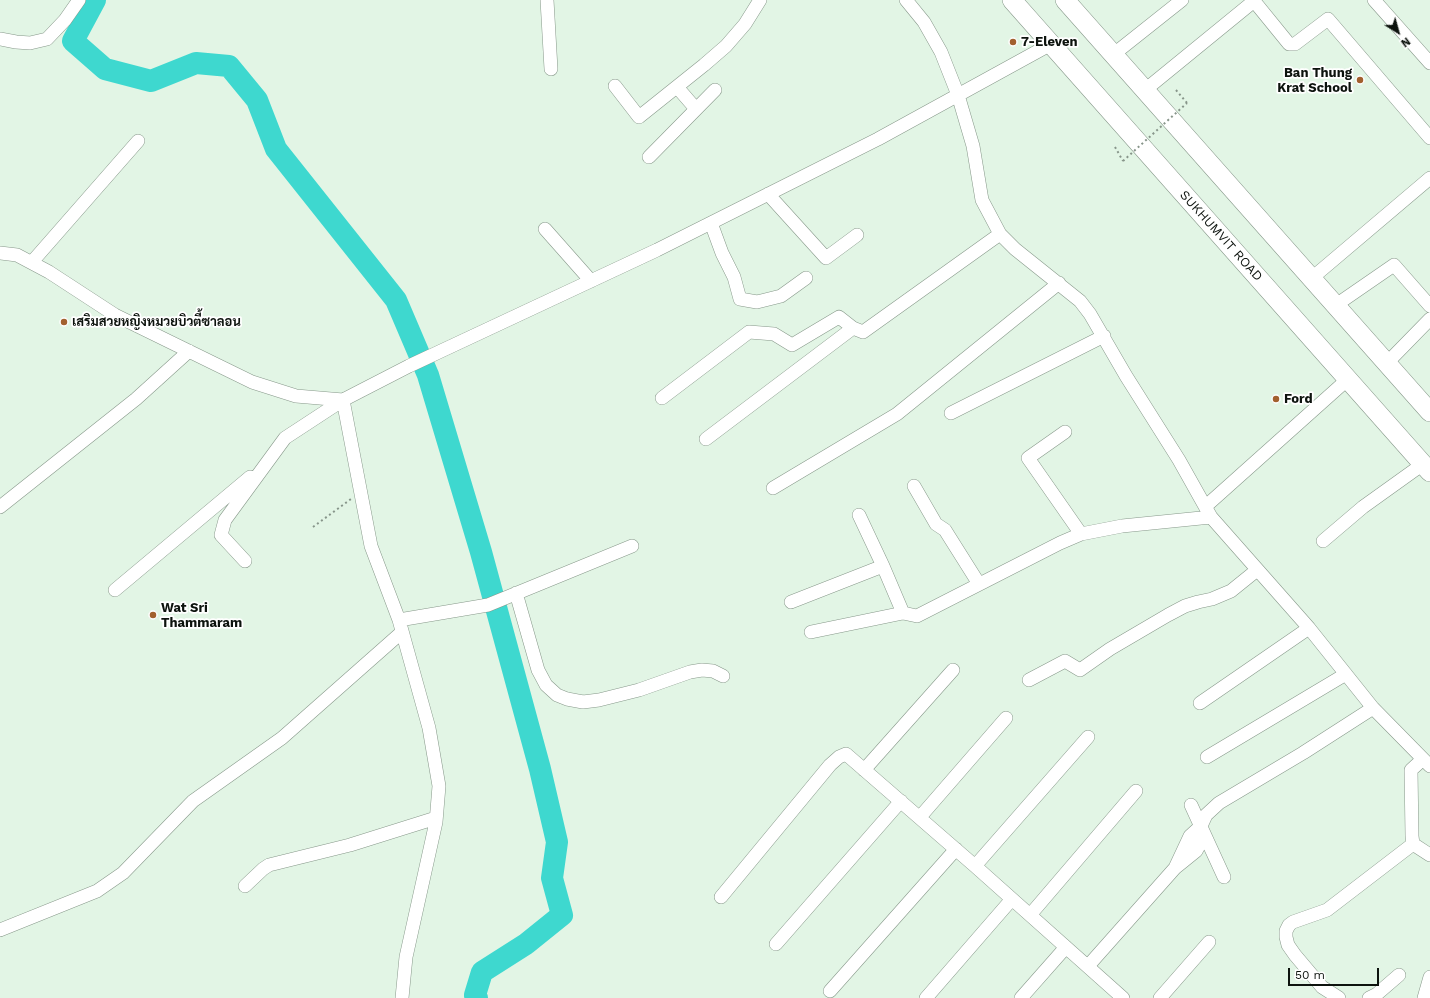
<!DOCTYPE html>
<meta charset="utf-8">
<style>
body{margin:0}
#map{position:relative;width:1430px;height:998px;overflow:hidden;background:#e2f5e5;font-family:"Work Sans",sans-serif}
canvas{display:block}
.north{position:absolute;left:1378px;top:12px;width:40px;height:40px;-webkit-text-stroke:3px #fff;paint-order:stroke;rotate:143deg;font-size:11px;font-weight:700;line-height:16px;text-align:center;color:#0d130e}
.north::after{content:'';display:block;margin:auto;width:14px;height:18px;background:#0d130e;clip-path:polygon(50% 0,100% 100%,50% 72%,0 100%)}
.scale{position:absolute;left:1288px;top:968px;width:91px;height:18px;box-sizing:border-box;border:2px solid #0d130e;border-top:0;padding-left:5px;font-size:12px;line-height:14px;white-space:nowrap;color:#0d130e;-webkit-text-stroke:3px #fff;paint-order:stroke}
</style>
<div id="map">
<canvas width="1430" height="998"></canvas>
<div class="north">N</div>
<div class="scale">50 m</div>
</div>
<script>
const ctx = document.querySelector('canvas').getContext('2d');
ctx.lineJoin = 'round';
const toPath = rows => new Path2D(rows.map(r => 'M' + r).join(''));
function stroke(path, color, width, dash) { ctx.strokeStyle = color; ctx.lineWidth = width; ctx.lineCap = dash ? 'butt' : 'round'; ctx.setLineDash(dash || []); ctx.stroke(path); }
function write(font, color, halo, rows, align = 'center') {
  ctx.font = font + ' "Work Sans",Sarabun,sans-serif'; ctx.lineWidth = 3.5; ctx.setLineDash([]); ctx.textBaseline = 'middle'; ctx.strokeStyle = halo; ctx.fillStyle = color; for (const [text, x, y, turn = 0] of rows) {
    ctx.save(); ctx.translate(x, y); ctx.rotate((+turn || 0) * Math.PI / 180); ctx.textAlign = isNaN(turn) ? turn : align; if (halo) ctx.strokeText(text, 0, 0); ctx.fillText(text, 0, 0); ctx.restore();
  }
}
stroke(toPath([
 [95,0,73,41,105,69,151,81,196,63,229,66,257,100,276,149,396,300,428,375,481,552,540,769,557,842,552,878,562,915,526,944,482,972,475,995,477,998]
]), '#3ed8cf', 22);
const minor = toPath([
 [547,0,551,69],
 [906,0,924,22,941,52,958,95,973,146,982,200,1000,234,1015,249,1080,301,1090,314,1126,376,1179,460,1211,517,1309,628,1373,708,1430,766],
 [1374,0,1430,63],
 [0,39,16,42,30,43,47,39,65,20,79,0],
 [1114,54,1182,0],
 [615,86,639,117,704,65,726,46,745,24,760,0],
 [677,87,696,109],
 [1145,90,1254,1,1289,44,1295,44,1328,19,1430,138],
 [649,157,715,90],
 [768,194,826,258,857,235],
 [711,223,722,253,734,277,740,299,757,302,781,296,806,278],
 [545,229,591,281],
 [0,253,17,255,49,272,115,315,252,382,296,396,343,400,409,366,657,250,878,139,1051,44],
 [32,262,138,141],
 [1312,278,1430,178],
 [1336,305,1394,265,1430,306],
 [1387,363,1430,319],
 [662,398,749,332,774,334,792,345,839,317,853,328,863,332,1000,234],
 [951,413,1104,336],
 [1065,432,1028,458,1081,534],
 [706,439,853,328],
 [914,486,936,524,945,530,979,584],
 [773,488,897,414,1059,283],
 [1206,506,1348,379],
 [0,507,136,399,189,351],
 [859,515,883,566,903,613,917,616,1060,543,1081,534,1122,526,1211,517],
 [1323,541,1363,507,1423,464],
 [245,561,221,535,225,520,285,438,343,400,371,546,399,620,429,728,439,786,436,822,406,957,402,998],
 [115,590,250,477],
 [516,593,538,670,546,685,557,695,567,699,583,702,599,700,639,690,690,672,702,670,713,671,723,676],
 [791,602,883,566],
 [399,620,488,605,632,546],
 [811,632,903,613],
 [1029,680,1065,661,1080,670,1110,649,1168,615,1185,606,1198,602,1212,599,1231,591,1257,570],
 [1200,703,1309,628],
 [1207,757,1346,674],
 [864,770,953,670],
 [1191,805,1224,877],
 [920,817,1006,718],
 [1413,844,1412,836,1411,770,1423,759],
 [975,866,1088,737],
 [1175,868,1190,836,1201,826,1206,815,1219,803,1303,753,1373,708],
 [245,886,263,869,269,865,350,845,436,818],
 [721,897,830,765,839,757,846,754,975,866,1123,998],
 [1030,915,1136,791],
 [0,930,97,891,123,873,193,801,282,738,402,632],
 [776,944,901,801],
 [1088,966,1175,868,1196,851,1200,844,1202,837,1201,826],
 [830,991,956,849],
 [926,998,1012,899],
 [1021,998,1066,947],
 [1160,998,1209,942],
 [1339,998,1322,987,1295,955,1288,945,1286,937,1286,931,1289,925,1293,922,1327,910,1413,844,1430,855],
 [1369,998,1377,994,1399,975],
 [1424,998,1430,977]
]);
const highway = toPath([
 [1012,0,1430,472],
 [1065,0,1430,412]
]);
stroke(minor, '#87988a', 14);
stroke(highway, '#87988a', 20);
stroke(toPath([
 [1176,90,1187,103],
 [1115,147,1123,161],
 [313,527,351,499]
]), '#87958a', 2, [2, 3]);
stroke(minor, '#fff', 13);
stroke(highway, '#fff', 19);
stroke(toPath([
 [1123,161,1187,103]
]), '#87958a', 2, [2, 3]);
for (const [x, y, r, color] of [
 [1013,42,4,"#a2602e"],
 [1360,80,4,"#a2602e"],
 [64,322,4,"#a2602e"],
 [1276,399,4,"#a2602e"],
 [153,615,4,"#a2602e"]
]) { const dot = new Path2D(); dot.arc(x, y, r, 0, 2 * Math.PI); ctx.fillStyle = color; ctx.fill(dot); stroke(dot, '#fff', 1.5); }
write('bold 13px', '#0d130e', '#fff', [
 ["7-Eleven",1021,42],
 ["Ban Thung",1352,73,"right"],
 ["Krat School",1352,88,"right"],
 ["เสริมสวยหญิงหมวยบิวตี้ซาลอน",72,322],
 ["Ford",1284,399],
 ["Wat Sri",161,608],
 ["Thammaram",161,623]
], 'left');
write('13px', '#0d130e', '#fff', [
 ["SUKHUMVIT ROAD",1221,236,48]
]);
</script>
